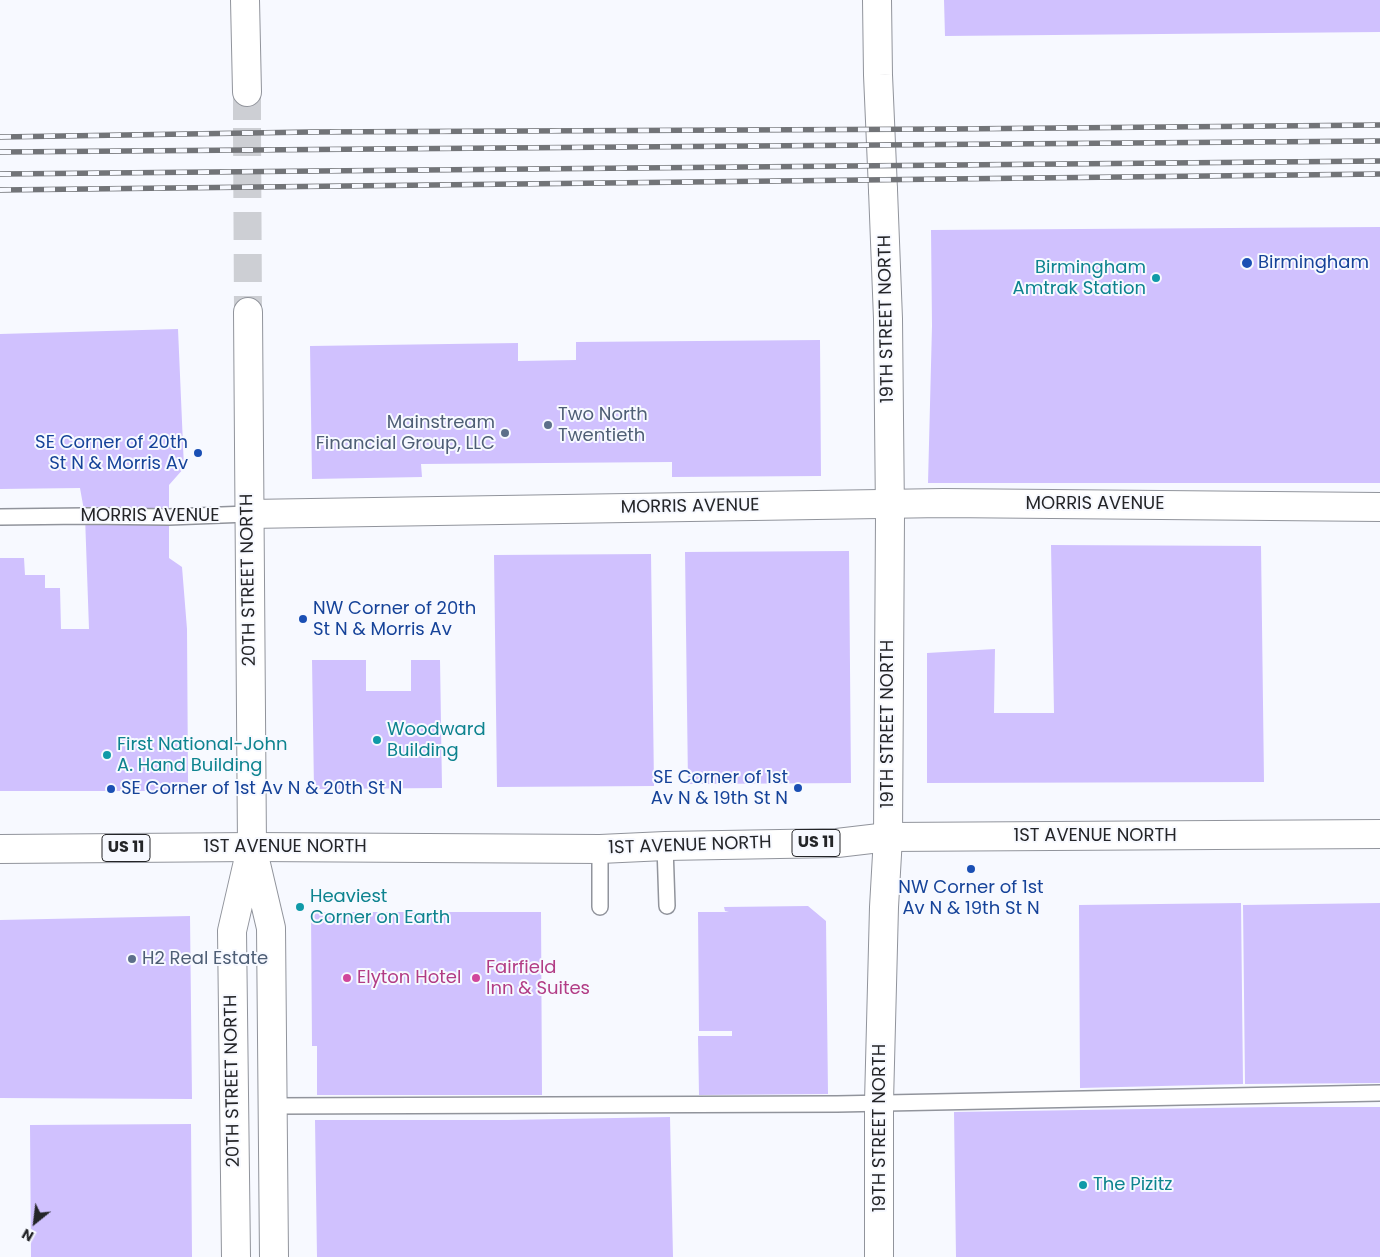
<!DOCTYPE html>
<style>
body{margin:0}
#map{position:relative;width:1380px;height:1257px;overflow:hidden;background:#f7f9ff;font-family:Poppins,sans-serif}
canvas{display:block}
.north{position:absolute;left:10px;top:1197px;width:50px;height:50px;-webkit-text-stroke:4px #f7f9ff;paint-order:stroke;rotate:209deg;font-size:14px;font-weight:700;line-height:20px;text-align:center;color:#242528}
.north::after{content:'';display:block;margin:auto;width:18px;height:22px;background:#242528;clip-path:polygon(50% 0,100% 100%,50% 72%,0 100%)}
</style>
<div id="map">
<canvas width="1380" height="1257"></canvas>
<div class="north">N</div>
</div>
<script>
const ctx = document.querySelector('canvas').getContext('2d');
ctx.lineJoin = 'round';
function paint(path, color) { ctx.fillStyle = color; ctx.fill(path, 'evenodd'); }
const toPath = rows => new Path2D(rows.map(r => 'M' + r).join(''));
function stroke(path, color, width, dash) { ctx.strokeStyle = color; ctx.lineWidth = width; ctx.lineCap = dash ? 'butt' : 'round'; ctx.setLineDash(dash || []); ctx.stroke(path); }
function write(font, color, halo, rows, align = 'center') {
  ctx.font = font + ' Poppins,sans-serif'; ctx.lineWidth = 4; ctx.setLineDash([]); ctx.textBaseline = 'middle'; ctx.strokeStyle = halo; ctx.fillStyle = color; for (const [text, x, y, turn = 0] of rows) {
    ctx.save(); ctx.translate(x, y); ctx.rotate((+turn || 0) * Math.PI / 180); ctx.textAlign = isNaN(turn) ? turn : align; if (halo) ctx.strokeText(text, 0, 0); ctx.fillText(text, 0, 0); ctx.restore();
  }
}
paint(toPath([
 [944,0,1380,0,1380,32,945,36],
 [1380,227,1380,483,928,483,932,326,931,230],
 [178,329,184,468,169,485,169,558,182,567,187,629,188,783,177,791,0,791,0,558,24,558,25,575,45,575,45,588,60,588,61,629,89,629,85,516,80,488,0,489,0,334],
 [820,340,821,476,672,477,672,462,421,464,422,477,312,479,310,346,518,343,518,361,576,360,576,342],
 [1051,545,1261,546,1264,782,927,783,927,653,995,649,994,713,1054,713],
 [849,551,851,783,688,784,685,552],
 [651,554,654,786,497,787,494,555],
 [312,660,366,660,366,691,411,691,411,660,440,660,442,788,314,789],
 [1241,903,1243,1084,1080,1088,1079,905],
 [1380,903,1380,1083,1245,1084,1243,905],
 [808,906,826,921,828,1094,699,1095,698,1036,732,1036,732,1031,699,1031,698,912,729,912,725,911,724,907],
 [311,912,541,912,542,1095,317,1095,317,1046,312,1046],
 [190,916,192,1099,0,1098,0,920],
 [1273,1107,1380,1107,1380,1257,956,1257,954,1112],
 [670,1117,673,1257,317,1257,315,1120,508,1120],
 [191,1124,192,1257,31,1257,30,1125]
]), '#d0c1fe');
stroke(toPath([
 [247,92,247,128]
]), '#cdcfd4', 28, [28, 14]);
stroke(toPath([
 [247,128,248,312]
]), '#cdcfd4', 28, [28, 14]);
const service = toPath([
 [0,517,85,516,169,517,248,514],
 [665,846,667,906],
 [600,849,600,907],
 [273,1106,837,1104,1380,1093]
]);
const minor = toPath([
 [877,0,878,75,883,190],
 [248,514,943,503,1380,507]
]);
const secondary = toPath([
 [245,0,247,92],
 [248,312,252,847,271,928,274,1257],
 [236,1257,232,931,250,853],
 [879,1257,879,1102,884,907,888,837,890,516,888,319,883,190]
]);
const primary = toPath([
 [0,849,252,847,600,849,665,846,837,843,888,837,1380,834]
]);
stroke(service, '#91949c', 18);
stroke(minor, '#91949c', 30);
stroke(secondary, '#91949c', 30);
stroke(primary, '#91949c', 30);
stroke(service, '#fff', 15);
stroke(minor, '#fff', 28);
stroke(secondary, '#fff', 28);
stroke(primary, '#fff', 28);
const rail = toPath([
 [0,137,311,132,953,129,1380,125],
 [0,152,1380,141],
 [0,174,1380,161],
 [0,190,1380,174]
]);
stroke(rail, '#727478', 5.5);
stroke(rail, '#f7f9ff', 4, [11]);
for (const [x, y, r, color] of [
 [1247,263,6,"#1a4fb4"],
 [1156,278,5,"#0f9aa8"],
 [548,425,5,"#5c6f8a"],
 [505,433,5,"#5c6f8a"],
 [198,453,5,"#1a4fb4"],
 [303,619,5,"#1a4fb4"],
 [377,740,5,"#0f9aa8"],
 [107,755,5,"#0f9aa8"],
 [798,788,5,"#1a4fb4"],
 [111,789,5,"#1a4fb4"],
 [971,869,5,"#1a4fb4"],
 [300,907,5,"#0f9aa8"],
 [132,959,5,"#5c6f8a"],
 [347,978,5,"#d1479c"],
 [476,978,5,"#d1479c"],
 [1083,1185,5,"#0f9aa8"]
]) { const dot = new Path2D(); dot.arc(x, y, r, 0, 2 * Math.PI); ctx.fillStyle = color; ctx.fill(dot); stroke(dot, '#f7f9ff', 2); }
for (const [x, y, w] of [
 [816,843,48],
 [126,848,48]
]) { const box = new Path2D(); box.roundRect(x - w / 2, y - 13.5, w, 27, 4); ctx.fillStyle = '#f7f9ff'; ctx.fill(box); stroke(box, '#242528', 1); }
write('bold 16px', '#242528', null, [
 ["US 11",816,843],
 ["US 11",126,848]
]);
write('18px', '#164399', '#f7f9ff', [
 ["Birmingham",1258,263],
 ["SE Corner of 20th",188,443,"right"],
 ["St N & Morris Av",188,464,"right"],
 ["NW Corner of 20th",313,609],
 ["St N & Morris Av",313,630],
 ["SE Corner of 1st",788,778,"right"],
 ["Av N & 19th St N",788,799,"right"],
 ["SE Corner of 1st Av N & 20th St N",121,789],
 ["NW Corner of 1st",971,888,"center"],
 ["Av N & 19th St N",971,909,"center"]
], 'left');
write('18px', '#0d838f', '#f7f9ff', [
 ["Birmingham",1146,268,"right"],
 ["Amtrak Station",1146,289,"right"],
 ["Woodward",387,730],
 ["Building",387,751],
 ["First National-John",117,745],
 ["A. Hand Building",117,766],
 ["Heaviest",310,897],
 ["Corner on Earth",310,918],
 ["The Pizitz",1093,1185]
], 'left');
write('18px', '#242528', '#f7f9ff', [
 ["19TH STREET NORTH",887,319,-91],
 ["MORRIS AVENUE",1095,504],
 ["MORRIS AVENUE",690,507,-1],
 ["MORRIS AVENUE",150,516],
 ["20TH STREET NORTH",249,580,-91],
 ["19TH STREET NORTH",888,724,-90],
 ["1ST AVENUE NORTH",1095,836],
 ["1ST AVENUE NORTH",690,846,-2],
 ["1ST AVENUE NORTH",285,847],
 ["20TH STREET NORTH",233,1081,-91],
 ["19TH STREET NORTH",880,1128,-90]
]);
write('18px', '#4e5e75', '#f7f9ff', [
 ["Two North",558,415],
 ["Twentieth",558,436],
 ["Mainstream",495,423,"right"],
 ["Financial Group, LLC",495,444,"right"],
 ["H2 Real Estate",142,959]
], 'left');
write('18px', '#b23c85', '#f7f9ff', [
 ["Fairfield",486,968],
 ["Inn & Suites",486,989],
 ["Elyton Hotel",357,978]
], 'left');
</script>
